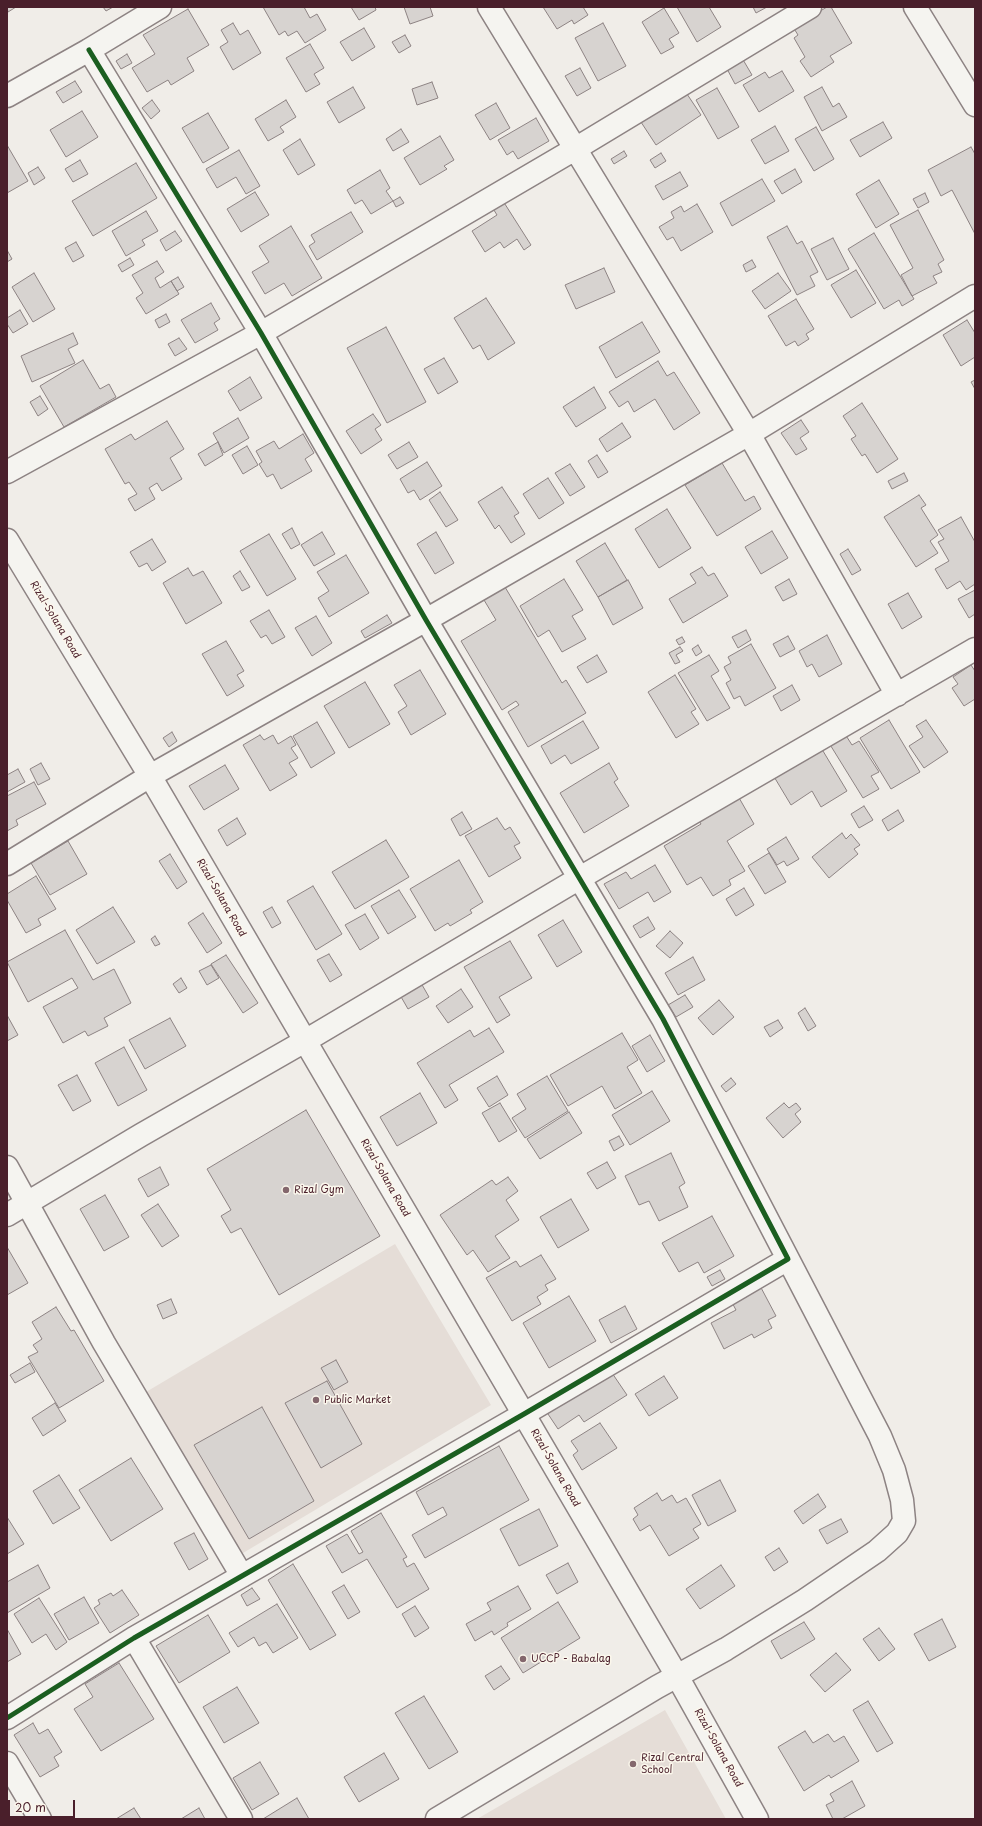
<!DOCTYPE html>
<style>
body{margin:0}
#map{position:relative;width:982px;height:1826px;overflow:hidden;background:#f0ede8;font-family:"Playpen Sans",sans-serif}
canvas{display:block}
.frame{position:absolute;inset:0;border:8px solid #4a1f2b;pointer-events:none}
.scale{position:absolute;left:8px;top:1800px;width:67px;height:18px;box-sizing:border-box;border:2px solid #4a1f2b;border-top:0;padding-left:5px;font-size:12px;line-height:14px;white-space:nowrap;color:#4a1f2b;-webkit-text-stroke:3px #fbf7ec;paint-order:stroke}
</style>
<div id="map">
<canvas width="982" height="1826"></canvas>
<div class="frame"></div>
<div class="scale">20 m</div>
</div>
<script>
const ctx = document.querySelector('canvas').getContext('2d');
ctx.lineJoin = 'round';
function paint(path, color) { ctx.fillStyle = color; ctx.fill(path, 'evenodd'); }
const toPath = rows => new Path2D(rows.map(r => 'M' + r).join(''));
function stroke(path, color, width, dash) { ctx.strokeStyle = color; ctx.lineWidth = width; ctx.lineCap = dash ? 'butt' : 'round'; ctx.setLineDash(dash || []); ctx.stroke(path); }
function write(font, color, halo, rows, align = 'center') {
  ctx.font = font + ' "Playpen Sans",sans-serif'; ctx.lineWidth = 3; ctx.setLineDash([]); ctx.textBaseline = 'middle'; ctx.strokeStyle = halo; ctx.fillStyle = color; for (const [text, x, y, turn = 0] of rows) {
    ctx.save(); ctx.translate(x, y); ctx.rotate((+turn || 0) * Math.PI / 180); ctx.textAlign = isNaN(turn) ? turn : align; if (halo) ctx.strokeText(text, 0, 0); ctx.fillText(text, 0, 0); ctx.restore();
  }
}
paint(toPath([
 [395,1244,491,1405,238,1556,141,1395],
 [665,1710,726,1819,477,1819]
]), '#e5ddd7');
const building = toPath([
 [7,7,16,7,8,12,7,7],
 [103,7,113,7,106,11,103,7],
 [263,7,304,7,310,18,317,14,326,30,305,43,297,31,288,36,285,31,279,35,263,7],
 [351,7,375,7,376,10,359,20,351,7],
 [404,7,430,7,433,16,410,24,404,7],
 [543,7,583,7,588,15,574,24,572,20,557,29,543,7],
 [677,7,709,7,721,27,697,42,677,7],
 [753,7,767,7,756,13,753,7],
 [827,7,831,7,852,43,830,56,834,62,811,77,800,61,805,57,794,38,798,35,793,27,827,7],
 [664,8,679,33,669,39,674,47,661,54,642,22,664,8],
 [188,9,209,45,187,58,194,71,171,85,168,80,147,92,132,68,155,54,143,35,188,9],
 [233,23,240,35,248,30,261,53,233,70,220,47,228,42,221,30,233,23],
 [603,23,626,66,598,81,575,38,603,23],
 [364,28,375,47,352,61,340,42,364,28],
 [405,35,411,46,399,53,392,42,405,35],
 [310,44,324,68,314,74,320,84,306,92,286,58,310,44],
 [127,54,132,63,121,69,116,61,127,54],
 [742,58,752,75,735,84,726,67,742,58],
 [580,68,591,88,577,96,565,76,580,68],
 [782,71,794,91,759,112,743,85,765,72,769,78,782,71],
 [75,81,82,92,63,103,56,92,75,81],
 [432,82,438,98,417,105,412,89,432,82],
 [353,87,365,108,339,123,327,102,353,87],
 [822,87,833,107,839,103,847,117,822,131,804,97,822,87],
 [683,88,701,115,656,145,639,119,683,88],
 [717,88,739,127,718,139,696,100,717,88],
 [152,100,160,111,151,119,142,108,152,100],
 [286,100,296,117,280,127,284,132,268,141,255,119,286,100],
 [496,103,510,128,490,140,475,115,496,103],
 [82,111,98,137,66,157,50,130,82,111],
 [208,113,229,148,203,163,182,128,208,113],
 [536,118,549,141,518,159,513,151,507,155,498,140,536,118],
 [883,122,892,138,860,157,850,140,883,122],
 [775,126,789,151,765,164,751,140,775,126],
 [816,127,834,159,814,171,795,139,816,127],
 [401,129,409,142,393,151,386,139,401,129],
 [440,136,454,160,444,166,447,169,420,185,404,158,440,136],
 [300,139,315,165,298,175,283,150,300,139],
 [7,145,28,181,7,193,7,145],
 [971,147,975,154,975,234,952,190,941,196,928,170,971,147],
 [239,150,260,186,246,194,236,177,217,188,206,169,239,150],
 [624,151,627,156,614,164,611,159,624,151],
 [661,153,666,161,655,168,650,160,661,153],
 [80,160,88,174,73,182,65,169,80,160],
 [136,163,157,198,93,236,72,201,136,163],
 [38,167,45,178,34,185,28,173,38,167],
 [795,169,802,182,782,194,774,181,795,169],
 [380,170,390,188,386,191,393,201,371,214,362,200,355,204,347,190,380,170],
 [680,172,688,186,663,200,655,186,680,172],
 [762,179,775,201,732,226,720,203,762,179],
 [879,180,899,214,876,228,856,194,879,180],
 [255,192,269,215,241,232,227,209,255,192],
 [925,193,929,202,918,208,913,199,925,193],
 [400,197,404,203,396,207,393,201,400,197],
 [503,201,531,245,524,250,517,239,504,248,500,242,485,252,472,231,497,215,492,207,503,201],
 [697,204,713,232,681,251,673,237,667,240,659,227,674,218,671,212,681,206,684,212,697,204],
 [918,210,944,260,938,264,942,272,933,276,937,283,912,296,901,275,913,268,890,225,918,210],
 [146,211,158,231,142,240,145,245,126,256,112,231,146,211],
 [351,212,363,232,317,260,309,246,315,242,311,235,351,212],
 [291,226,322,278,292,296,284,283,265,294,252,272,269,262,259,246,291,226],
 [787,226,797,244,802,241,818,272,810,276,815,286,797,295,767,237,787,226],
 [175,231,182,241,166,251,160,240,175,231],
 [874,233,914,299,902,306,899,300,884,309,848,249,874,233],
 [833,238,849,269,827,280,811,249,833,238],
 [76,242,84,256,73,262,65,248,76,242],
 [7,250,12,259,7,262,7,250],
 [130,258,134,265,122,272,118,265,130,258],
 [752,260,756,267,746,272,743,265,752,260],
 [157,261,164,272,155,278,160,288,171,281,179,294,146,314,136,298,143,293,132,275,157,261],
 [604,268,615,292,576,309,565,285,604,268],
 [856,270,876,303,851,318,831,285,856,270],
 [34,273,55,309,33,322,12,287,34,273],
 [778,273,791,291,765,309,752,291,778,273],
 [178,277,184,287,177,291,171,281,178,277],
 [486,298,515,343,488,360,480,345,473,349,454,318,486,298],
 [796,299,814,329,806,334,809,339,798,346,795,341,786,346,768,316,796,299],
 [211,303,220,319,214,323,218,330,195,343,181,320,211,303],
 [20,310,28,324,13,333,7,324,7,318,20,310],
 [166,314,170,322,159,328,155,320,166,314],
 [967,320,975,333,975,357,961,366,943,335,967,320],
 [642,322,660,352,616,378,599,347,642,322],
 [386,327,426,402,387,423,347,348,386,327],
 [73,333,78,344,68,349,75,363,32,382,21,356,73,333],
 [179,338,187,349,175,356,168,344,179,338],
 [444,358,458,382,438,394,424,369,444,358],
 [83,360,100,389,109,384,116,397,64,427,40,386,83,360],
 [658,361,667,376,674,372,700,413,674,430,655,399,634,412,628,401,619,407,609,392,658,361],
 [250,377,262,398,240,411,228,391,250,377],
 [975,380,975,389,971,382,975,380],
 [594,387,606,408,576,427,563,407,594,387],
 [40,396,48,409,38,416,30,402,40,396],
 [862,403,898,459,877,473,865,454,862,456,851,439,856,436,843,416,862,403],
 [373,414,381,425,375,429,382,440,361,454,346,431,373,414],
 [238,418,249,438,224,453,213,433,238,418],
 [801,420,809,432,800,438,807,449,796,455,781,433,801,420],
 [167,421,184,449,170,458,182,479,162,491,157,483,149,488,155,499,135,511,128,499,137,494,129,482,125,484,105,449,131,434,135,440,167,421],
 [622,423,631,437,607,452,599,439,622,423],
 [303,434,314,453,305,459,312,471,281,489,273,474,267,477,259,464,262,462,256,451,274,441,279,449,303,434],
 [218,442,223,455,205,466,198,454,218,442],
 [409,442,418,457,397,469,388,455,409,442],
 [247,446,258,465,243,474,232,455,247,446],
 [597,455,608,472,598,478,588,461,597,455],
 [427,462,442,486,420,500,414,490,408,493,400,479,427,462],
 [722,463,745,501,754,496,761,509,717,536,685,485,722,463],
 [570,464,585,487,570,496,555,473,570,464],
 [904,473,908,481,892,489,888,481,904,473],
 [548,478,564,503,539,519,523,494,548,478],
 [502,487,519,513,514,516,525,534,511,543,499,525,495,529,478,502,502,487],
 [440,492,458,520,446,527,429,500,440,492],
 [919,495,926,505,921,508,938,535,930,541,938,553,916,567,884,517,919,495],
 [667,509,691,548,659,568,635,529,667,509],
 [961,517,975,542,975,584,966,590,960,581,947,589,935,569,949,561,938,542,944,539,938,530,961,517],
 [292,528,300,544,291,549,282,534,292,528],
 [772,531,788,558,761,574,745,547,772,531],
 [322,532,335,554,314,566,301,545,322,532],
 [436,532,454,563,435,574,417,544,436,532],
 [269,534,296,579,267,596,240,551,269,534],
 [152,539,166,562,152,571,147,563,139,567,130,552,152,539],
 [605,543,627,580,598,597,576,561,605,543],
 [848,549,861,570,852,575,840,554,848,549],
 [346,555,369,593,329,617,318,598,329,591,317,572,346,555],
 [702,567,708,576,714,573,728,596,683,623,669,599,696,583,690,574,702,567],
 [188,568,193,576,203,571,222,603,186,624,163,583,188,568],
 [240,571,250,587,242,591,233,576,240,571],
 [564,579,583,610,572,616,586,639,562,652,549,630,538,637,520,606,564,579],
 [789,579,797,594,783,601,775,587,789,579],
 [628,580,643,608,613,625,598,597,628,580],
 [502,582,562,683,566,680,586,713,528,747,508,712,519,705,516,701,502,710,461,641,496,620,481,595,502,582],
 [975,590,975,614,969,618,958,599,975,590],
 [908,593,922,617,902,629,888,604,908,593],
 [269,610,285,637,272,644,266,635,261,638,250,621,269,610],
 [387,615,392,623,365,638,361,631,387,615],
 [316,616,332,643,312,656,295,628,316,616],
 [746,630,751,640,738,648,732,637,746,630],
 [827,635,842,664,819,677,812,664,807,667,799,651,827,635],
 [788,636,795,649,780,657,773,644,788,636],
 [682,637,685,642,679,645,676,640,682,637],
 [226,641,244,671,237,675,244,686,227,696,202,654,226,641],
 [751,644,776,688,745,706,740,696,734,699,726,683,731,680,724,667,731,663,728,657,751,644],
 [698,645,702,652,696,656,692,649,698,645],
 [680,647,683,651,676,655,680,662,675,664,669,653,680,647],
 [597,655,607,672,587,683,577,667,597,655],
 [709,655,719,671,711,676,730,708,707,721,678,673,709,655],
 [971,665,975,671,975,699,964,706,952,688,958,684,953,677,971,665],
 [420,670,446,714,411,735,398,712,407,706,394,685,420,670],
 [675,675,696,709,691,712,699,724,676,738,648,692,675,675],
 [365,682,390,724,349,748,324,706,365,682],
 [792,685,800,700,781,711,773,696,792,685],
 [889,720,920,772,891,789,860,738,889,720],
 [926,720,948,752,924,768,909,746,923,737,916,726,926,720],
 [583,721,599,748,571,764,565,755,551,764,541,746,583,721],
 [317,722,335,753,311,768,293,736,317,722],
 [172,732,177,741,169,747,163,738,172,732],
 [845,734,852,745,859,741,879,772,871,776,879,789,863,798,829,743,845,734],
 [260,735,264,740,273,735,278,744,291,736,296,745,291,748,298,758,289,763,297,775,270,791,243,745,260,735],
 [820,746,847,791,821,807,812,791,791,805,773,775,820,746],
 [41,763,50,779,38,785,30,769,41,763],
 [609,763,618,779,614,782,629,806,584,833,560,793,609,763],
 [225,765,239,789,204,810,189,786,225,765],
 [18,769,25,782,7,792,7,775,18,769],
 [34,782,46,804,16,820,18,825,7,831,7,796,34,782],
 [738,796,754,824,727,841,745,871,729,880,731,885,713,896,701,877,687,885,664,846,701,824,698,819,738,796],
 [864,806,873,820,859,828,851,814,864,806],
 [898,810,904,821,888,831,882,820,898,810],
 [462,812,472,829,460,836,451,819,462,812],
 [237,818,246,834,227,846,218,830,237,818],
 [497,818,505,830,510,827,520,843,514,846,521,858,489,877,465,836,497,818],
 [842,833,846,839,851,834,860,845,854,849,858,854,829,878,812,857,842,833],
 [786,837,799,859,787,866,784,861,777,865,767,849,786,837],
 [386,840,409,877,355,909,332,872,386,840],
 [68,841,87,874,50,895,31,863,68,841],
 [769,853,786,882,765,894,748,866,769,853],
 [170,854,187,882,177,889,159,861,170,854],
 [459,860,483,902,470,910,472,913,450,926,448,923,435,931,410,889,459,860],
 [655,865,671,892,654,902,648,892,619,909,604,884,626,872,631,879,655,865],
 [36,876,56,909,38,919,41,925,26,933,7,900,7,894,36,876],
 [313,886,342,934,316,950,287,901,313,886],
 [744,888,754,905,736,916,726,899,744,888],
 [399,890,416,917,388,934,371,906,399,890],
 [113,907,135,942,97,964,76,930,113,907],
 [272,907,281,923,272,928,263,912,272,907],
 [203,913,222,943,207,953,188,923,203,913],
 [365,914,379,938,360,950,345,925,365,914],
 [648,917,655,929,640,938,633,926,648,917],
 [563,920,582,952,557,967,538,935,563,920],
 [65,930,93,980,114,969,131,1003,104,1018,108,1026,88,1036,85,1031,63,1043,43,1007,78,988,72,978,28,1002,7,962,65,930],
 [670,931,683,943,670,958,656,946,670,931],
 [155,936,160,944,155,946,151,939,155,936],
 [510,941,532,978,499,997,510,1015,497,1023,464,967,510,941],
 [329,954,342,975,330,982,317,960,329,954],
 [226,955,258,1003,243,1013,211,964,226,955],
 [693,957,705,980,678,995,665,973,693,957],
 [211,965,219,978,207,985,199,971,211,965],
 [181,978,187,988,179,993,173,984,181,978],
 [421,983,429,997,408,1009,400,995,421,983],
 [461,989,473,1007,448,1023,436,1006,461,989],
 [685,995,693,1007,676,1017,668,1005,685,995],
 [719,1000,734,1017,713,1035,698,1018,719,1000],
 [805,1008,816,1026,808,1031,798,1013,805,1008],
 [7,1015,18,1035,7,1041,7,1015],
 [170,1018,186,1046,145,1069,129,1040,170,1018],
 [778,1020,783,1028,770,1037,764,1027,778,1020],
 [489,1028,504,1052,449,1085,458,1100,445,1108,417,1063,470,1030,474,1037,489,1028],
 [622,1033,638,1060,627,1067,642,1093,615,1109,602,1086,568,1106,550,1075,622,1033],
 [650,1035,665,1061,647,1072,632,1046,650,1035],
 [124,1047,147,1090,118,1106,95,1063,124,1047],
 [77,1075,91,1101,73,1111,58,1085,77,1075],
 [497,1076,508,1095,489,1107,477,1088,497,1076],
 [547,1076,568,1111,525,1138,512,1118,526,1109,517,1094,547,1076],
 [731,1078,736,1084,726,1092,721,1086,731,1078],
 [652,1091,670,1121,630,1145,612,1115,652,1091],
 [420,1093,437,1123,397,1146,380,1117,420,1093],
 [500,1103,517,1131,499,1142,482,1113,500,1103],
 [784,1103,789,1108,796,1103,801,1109,795,1114,801,1122,783,1138,766,1118,784,1103],
 [306,1110,380,1236,279,1295,241,1228,231,1233,221,1216,231,1210,207,1169,306,1110],
 [569,1112,582,1133,540,1159,527,1139,569,1112],
 [619,1136,624,1145,614,1151,609,1141,619,1136],
 [671,1153,685,1183,679,1187,688,1207,659,1221,649,1201,639,1205,625,1176,671,1153],
 [607,1162,616,1178,597,1189,587,1173,607,1162],
 [160,1167,169,1185,148,1197,138,1179,160,1167],
 [508,1177,518,1191,506,1200,519,1220,495,1236,510,1258,488,1272,473,1250,467,1255,440,1215,492,1180,496,1185,508,1177],
 [105,1195,129,1237,104,1251,80,1209,105,1195],
 [571,1199,589,1230,558,1248,540,1217,571,1199],
 [158,1204,179,1236,162,1247,141,1215,158,1204],
 [712,1216,734,1256,704,1273,698,1262,679,1272,662,1243,712,1216],
 [7,1247,28,1283,7,1295,7,1247],
 [541,1255,556,1279,545,1285,548,1290,537,1297,541,1304,512,1321,486,1278,516,1261,520,1267,541,1255],
 [720,1270,725,1279,712,1286,707,1277,720,1270],
 [758,1282,776,1316,768,1320,772,1328,754,1338,752,1334,724,1349,711,1323,736,1310,729,1297,758,1282],
 [569,1296,596,1341,549,1368,523,1323,569,1296],
 [171,1299,177,1313,163,1319,157,1305,171,1299],
 [625,1306,637,1329,611,1343,599,1320,625,1306],
 [56,1307,71,1331,74,1330,104,1381,59,1408,28,1357,38,1352,33,1345,42,1339,32,1322,56,1307],
 [336,1360,348,1382,334,1390,321,1368,336,1360],
 [30,1363,35,1372,15,1383,10,1375,30,1363],
 [610,1370,627,1395,584,1422,579,1415,558,1429,546,1411,610,1370],
 [664,1376,678,1398,649,1416,635,1394,664,1376],
 [327,1381,362,1444,321,1468,285,1403,327,1381],
 [55,1403,66,1421,43,1436,32,1418,55,1403],
 [262,1407,314,1501,249,1539,194,1445,262,1407],
 [600,1423,617,1448,582,1470,573,1455,578,1451,571,1441,600,1423],
 [499,1446,529,1500,425,1558,412,1535,447,1515,443,1507,428,1515,416,1492,499,1446],
 [131,1458,163,1509,111,1541,79,1490,131,1458],
 [59,1475,80,1508,53,1524,33,1491,59,1475],
 [720,1480,736,1511,708,1526,692,1495,720,1480],
 [657,1493,662,1501,672,1495,677,1503,686,1498,701,1524,693,1529,699,1538,669,1556,650,1525,640,1531,633,1519,638,1515,634,1508,657,1493],
 [818,1494,826,1507,803,1524,794,1511,818,1494],
 [539,1509,558,1546,519,1566,500,1529,539,1509],
 [381,1513,407,1557,403,1559,407,1567,414,1563,429,1589,397,1608,367,1559,342,1573,326,1546,347,1534,359,1554,363,1552,351,1531,381,1513],
 [7,1517,24,1544,7,1554,7,1517],
 [841,1519,848,1532,827,1544,819,1530,841,1519],
 [194,1533,208,1559,189,1570,174,1543,194,1533],
 [779,1548,788,1562,774,1571,765,1557,779,1548],
 [568,1563,578,1582,557,1594,546,1575,568,1563],
 [293,1564,336,1635,310,1650,268,1580,293,1564],
 [38,1565,50,1588,7,1613,7,1582,38,1565],
 [721,1565,735,1586,700,1609,686,1589,721,1565],
 [344,1585,360,1612,348,1619,332,1592,344,1585],
 [518,1586,531,1609,507,1623,508,1626,494,1635,492,1631,475,1641,466,1624,491,1610,487,1603,518,1586],
 [252,1588,260,1599,247,1606,241,1595,252,1588],
 [122,1590,139,1615,110,1633,94,1608,100,1604,98,1600,111,1593,113,1596,122,1590],
 [84,1597,99,1623,69,1640,54,1614,84,1597],
 [39,1598,67,1642,56,1650,46,1634,32,1643,14,1614,39,1598],
 [558,1602,580,1638,523,1673,501,1638,558,1602],
 [277,1604,298,1638,273,1653,266,1642,259,1646,254,1637,238,1647,229,1633,277,1604],
 [415,1606,429,1628,415,1637,402,1614,415,1606],
 [208,1615,230,1652,179,1683,156,1646,208,1615],
 [942,1619,956,1647,929,1661,914,1634,942,1619],
 [804,1622,815,1639,781,1659,771,1641,804,1622],
 [879,1628,895,1649,879,1661,863,1639,879,1628],
 [7,1629,21,1654,7,1662,7,1629],
 [836,1653,851,1670,825,1692,810,1675,836,1653],
 [119,1663,154,1719,101,1751,74,1709,93,1697,85,1684,119,1663],
 [501,1666,510,1679,494,1690,485,1676,501,1666],
 [237,1687,259,1723,224,1743,203,1707,237,1687],
 [424,1696,458,1752,429,1769,395,1713,424,1696],
 [868,1701,893,1743,877,1752,853,1710,868,1701],
 [33,1723,39,1734,48,1729,62,1752,54,1757,59,1766,40,1777,14,1735,33,1723],
 [805,1731,813,1743,828,1734,834,1742,844,1736,859,1761,831,1778,829,1775,804,1791,778,1747,805,1731],
 [384,1753,399,1779,359,1802,344,1777,384,1753],
 [260,1762,279,1794,252,1810,233,1778,260,1762],
 [852,1781,865,1806,842,1819,833,1819,826,1805,834,1801,830,1794,852,1781],
 [297,1798,309,1819,263,1819,297,1798],
 [134,1808,141,1819,116,1819,134,1808],
 [199,1808,205,1819,181,1819,199,1808]
]);
paint(building, '#d7d3d0');
stroke(building, '#8d8383', 1);
const minor = toPath([
 [489,7,749,434,897,695],
 [915,7,975,105],
 [7,96,89,50,160,7],
 [7,472,261,333,575,149,810,7],
 [7,864,150,776,426,620,749,434,975,296],
 [7,1167,104,1343,242,1576],
 [7,1215,141,1135,305,1041,578,879,975,649],
 [134,1638,241,1819],
 [7,1718,134,1638,524,1414,788,1259,663,1019,426,620,261,333,89,50],
 [7,1763,40,1819],
 [437,1819,657,1687,726,1649,805,1600,877,1551,897,1533,904,1521,902,1500,894,1470,880,1436,788,1259]
]);
const secondary = toPath([
 [7,540,150,776,677,1676,757,1819]
]);
stroke(minor, '#8d8383', 25);
stroke(secondary, '#8d8383', 25);
stroke(minor, '#f5f4f0', 22);
stroke(secondary, '#f5f4f0', 22);
stroke(toPath([
 [7,1718,134,1638,524,1414,788,1259,663,1019,426,620,261,333,89,50]
]), '#1b5e20', 5);
for (const [x, y, r, color] of [
 [286,1190,4,"#84676d"],
 [316,1400,4,"#84676d"],
 [523,1659,4,"#84676d"],
 [633,1764,4,"#84676d"]
]) { const dot = new Path2D(); dot.arc(x, y, r, 0, 2 * Math.PI); ctx.fillStyle = color; ctx.fill(dot); stroke(dot, '#fbf7ec', 1.5); }
write('10px', '#4a1f2b', '#fbf7ec', [
 ["Rizal-Solana Road",55,620,59],
 ["Rizal-Solana Road",221,898,60],
 ["Rizal-Solana Road",385,1178,60],
 ["Rizal-Solana Road",555,1468,60],
 ["Rizal-Solana Road",718,1748,61]
]);
write('10px', '#4a1f2b', '#fbf7ec', [
 ["Rizal Gym",294,1190],
 ["Public Market",324,1400],
 ["UCCP - Babalag",531,1659],
 ["Rizal Central",641,1758],
 ["School",641,1770]
], 'left');
</script>
